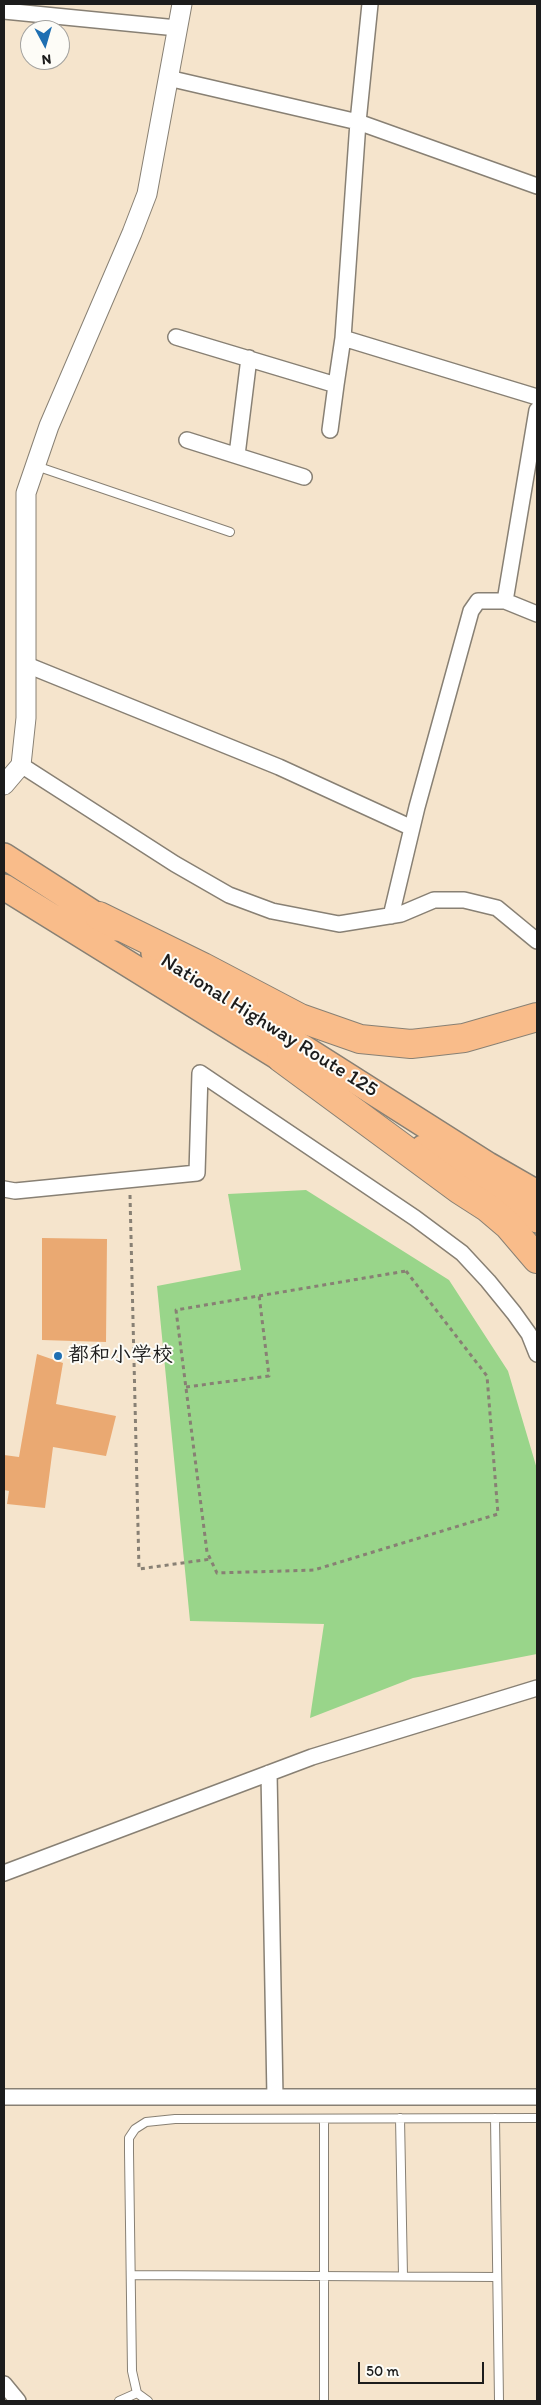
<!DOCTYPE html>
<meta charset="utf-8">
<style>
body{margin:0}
#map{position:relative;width:541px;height:2405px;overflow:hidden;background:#f5e4cc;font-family:Itim,sans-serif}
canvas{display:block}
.frame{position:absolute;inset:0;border:5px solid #1c1c1c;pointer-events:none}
.north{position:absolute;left:20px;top:20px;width:50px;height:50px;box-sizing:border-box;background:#fdfcf7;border:1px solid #a3a29f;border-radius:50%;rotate:174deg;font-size:14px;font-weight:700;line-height:20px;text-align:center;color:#1c1c1c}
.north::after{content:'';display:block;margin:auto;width:18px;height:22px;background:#1f6fb2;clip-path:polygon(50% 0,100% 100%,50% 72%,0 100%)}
.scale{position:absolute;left:358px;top:2362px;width:126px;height:22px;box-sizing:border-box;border:2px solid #1c1c1c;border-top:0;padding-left:6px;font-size:15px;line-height:18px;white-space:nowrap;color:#1c1c1c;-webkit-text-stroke:4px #fdfcf7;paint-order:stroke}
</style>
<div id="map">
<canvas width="541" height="2405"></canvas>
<div class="frame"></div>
<div class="north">N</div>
<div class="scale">50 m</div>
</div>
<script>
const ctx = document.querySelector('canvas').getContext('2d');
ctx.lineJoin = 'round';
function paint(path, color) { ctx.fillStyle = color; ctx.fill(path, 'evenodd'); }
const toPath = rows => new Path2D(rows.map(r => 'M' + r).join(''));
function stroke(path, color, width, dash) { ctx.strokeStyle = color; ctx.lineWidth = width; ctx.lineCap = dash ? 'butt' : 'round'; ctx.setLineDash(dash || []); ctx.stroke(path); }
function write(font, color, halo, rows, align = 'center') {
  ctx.font = font + ' Itim,"Klee One",sans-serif'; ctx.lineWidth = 4; ctx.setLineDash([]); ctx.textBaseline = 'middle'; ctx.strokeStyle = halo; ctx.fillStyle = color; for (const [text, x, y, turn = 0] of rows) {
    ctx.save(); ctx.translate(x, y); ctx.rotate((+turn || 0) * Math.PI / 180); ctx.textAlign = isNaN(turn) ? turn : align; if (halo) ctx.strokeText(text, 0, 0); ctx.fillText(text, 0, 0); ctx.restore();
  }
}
paint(toPath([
 [306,1190,449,1280,508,1371,537,1469,537,1654,413,1678,310,1718,324,1624,190,1621,157,1286,241,1270,228,1194]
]), '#99d58a');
paint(toPath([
 [42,1238,107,1239,106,1342,42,1340],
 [37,1354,63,1363,56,1404,116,1416,106,1456,53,1447,45,1508,7,1504,9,1491,4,1490,4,1455,19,1457]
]), '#eaa972');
const service = toPath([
 [36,466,230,532],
 [400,2118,403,2276],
 [495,2118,499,2401],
 [324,2119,324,2401],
 [131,2275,497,2277],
 [119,2401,137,2393],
 [148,2401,137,2393,132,2371,129,2152,129,2138,135,2129,146,2122,175,2119,537,2118]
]);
const minor = toPath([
 [370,4,358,122,343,338,537,397],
 [4,11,177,28],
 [168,78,358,122,537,186],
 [176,337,336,385,343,338],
 [330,430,336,385],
 [187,440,304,477],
 [237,455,249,358],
 [505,601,537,410],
 [27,665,279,767,412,828],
 [21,765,175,864,229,895,272,911,339,924,401,914,434,900,464,900,497,908,537,941],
 [391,916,417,807,471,611,478,601,505,601,537,614],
 [4,1189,15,1191,197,1173,200,1073,415,1218,462,1253,488,1281,514,1313,529,1334,537,1354],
 [269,1773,275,2097],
 [4,1873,312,1757,537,1688],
 [4,2097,537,2097],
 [4,2384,18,2401]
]);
const tertiary = toPath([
 [4,785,21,765,26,718,26,493,49,426,132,233,147,194,182,4]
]);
const trunk = toPath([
 [4,856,116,928],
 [4,887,298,1069],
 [154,953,488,1165,537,1193],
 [423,1148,537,1220]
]);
const motorway = toPath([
 [99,916,203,967,300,1018,360,1039,411,1044,438,1041,464,1038,537,1017],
 [281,1058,460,1190,488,1208,508,1225,537,1259]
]);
stroke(service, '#888074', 10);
stroke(minor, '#888074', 18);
stroke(tertiary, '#888074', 21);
stroke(trunk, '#888074', 28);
stroke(motorway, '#888074', 30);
stroke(toPath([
 [130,1195,139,1569,211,1559],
 [406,1271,487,1376,498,1514,314,1570,217,1573,207,1552,176,1310,406,1271],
 [186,1387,269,1376,259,1295]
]), '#888074', 3, [4, 4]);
stroke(service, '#fff', 8);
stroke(minor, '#fff', 15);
stroke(tertiary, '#fff', 19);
stroke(trunk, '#f9bc8a', 25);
stroke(motorway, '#f9bc8a', 28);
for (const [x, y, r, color] of [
 [58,1356,5,"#1f6fb2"]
]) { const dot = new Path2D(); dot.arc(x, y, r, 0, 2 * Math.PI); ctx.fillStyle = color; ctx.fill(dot); stroke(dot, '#fdfcf7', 2); }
write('21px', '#1c1c1c', '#fdfcf7', [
 ["National Highway Route 125",269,1026,32]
]);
write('bold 21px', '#1c1c1c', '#fdfcf7', [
 ["都和小学校",68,1356]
], 'left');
</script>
